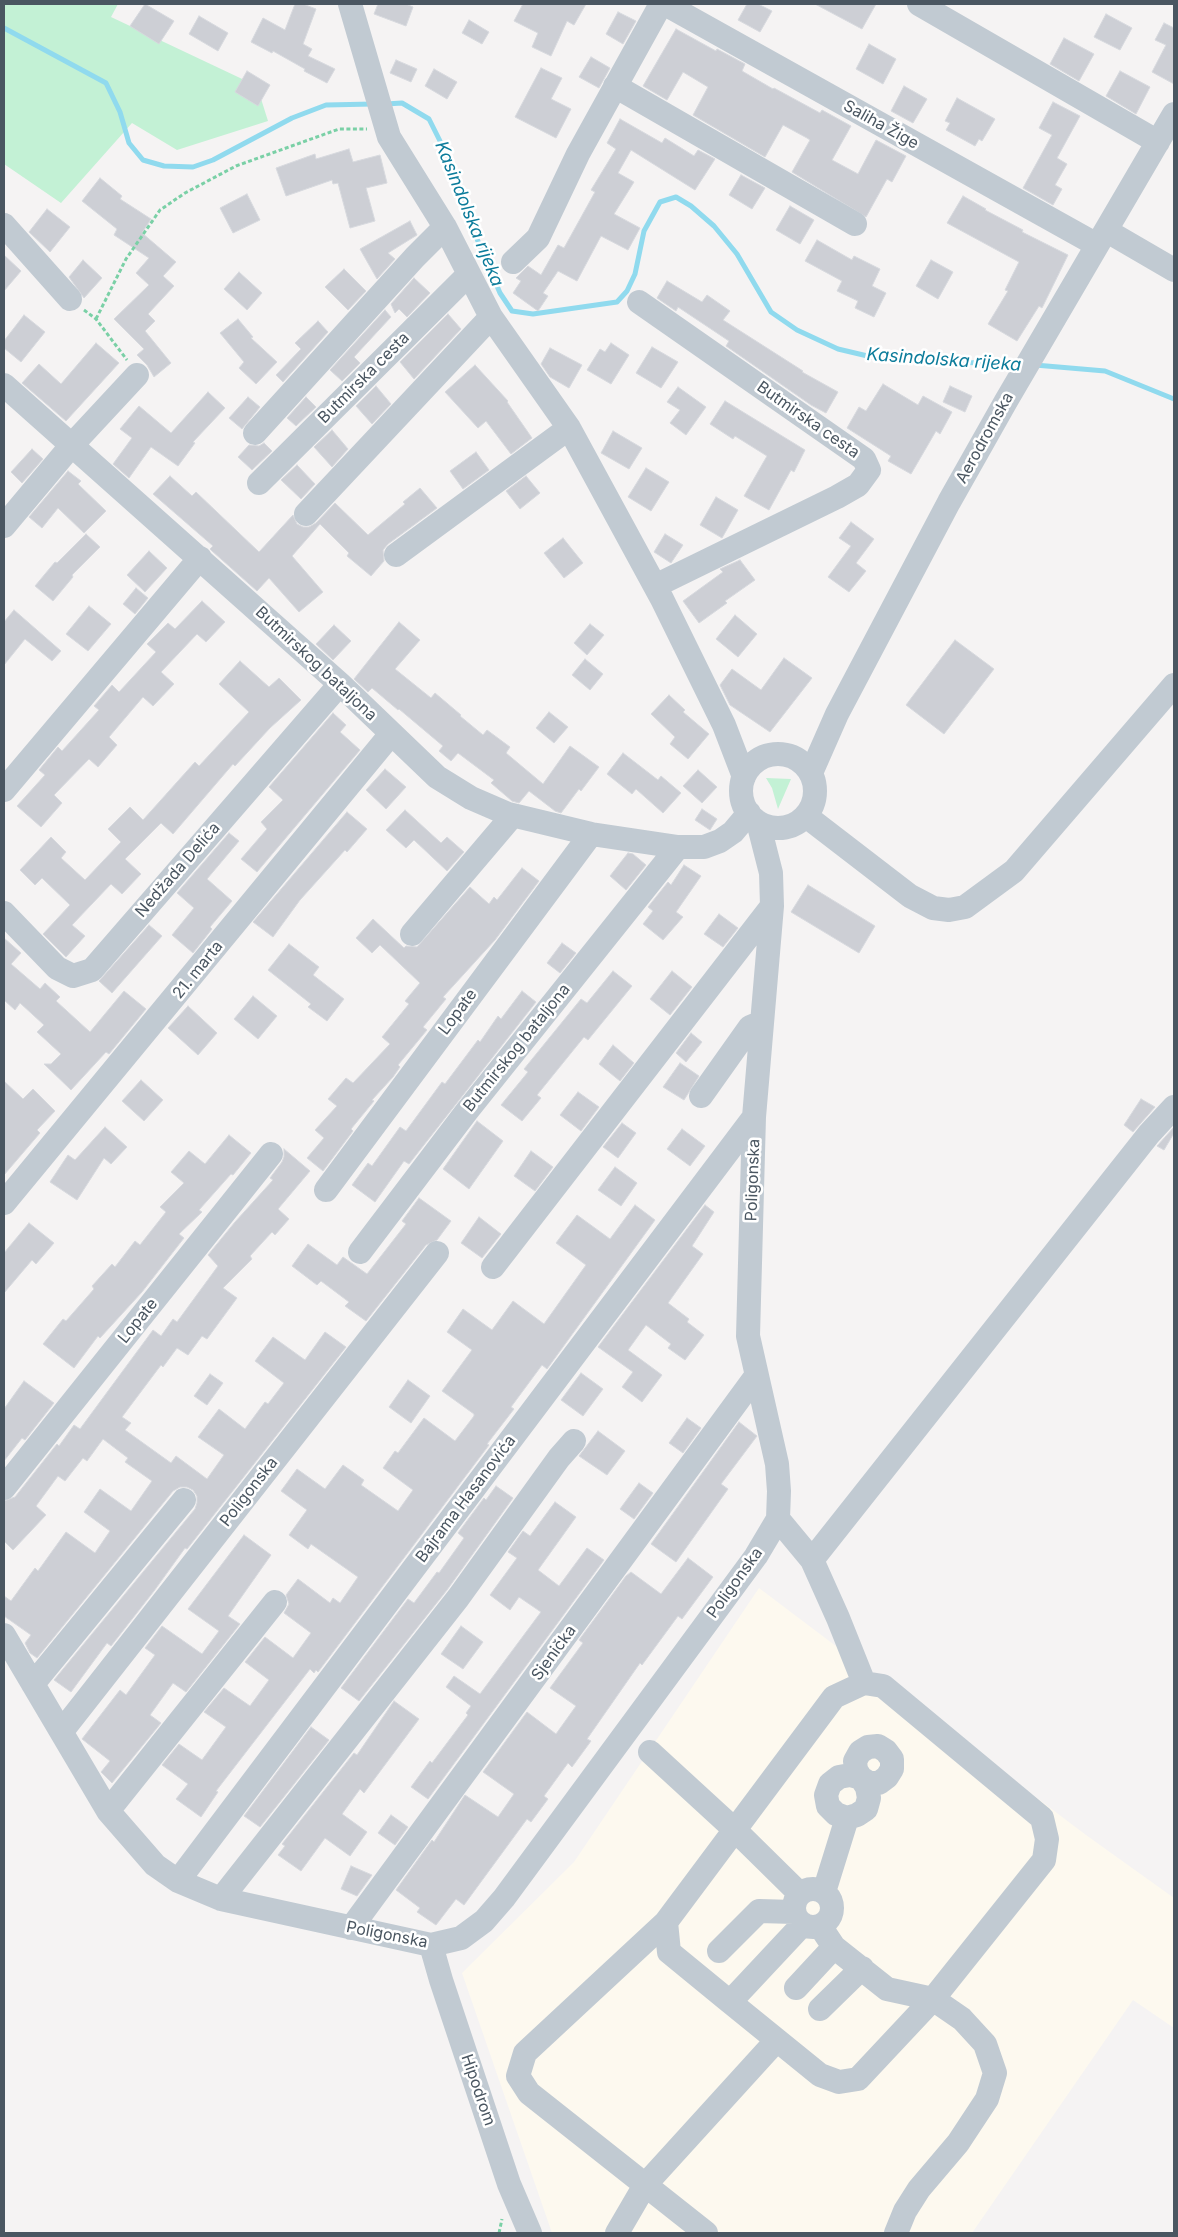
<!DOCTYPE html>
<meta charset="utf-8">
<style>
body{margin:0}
#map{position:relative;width:1178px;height:2237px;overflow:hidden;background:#f5f3f3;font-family:Inter,sans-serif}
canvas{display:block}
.frame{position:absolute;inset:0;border:5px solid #4a5661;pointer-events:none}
</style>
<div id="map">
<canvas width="1178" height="2237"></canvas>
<div class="frame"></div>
</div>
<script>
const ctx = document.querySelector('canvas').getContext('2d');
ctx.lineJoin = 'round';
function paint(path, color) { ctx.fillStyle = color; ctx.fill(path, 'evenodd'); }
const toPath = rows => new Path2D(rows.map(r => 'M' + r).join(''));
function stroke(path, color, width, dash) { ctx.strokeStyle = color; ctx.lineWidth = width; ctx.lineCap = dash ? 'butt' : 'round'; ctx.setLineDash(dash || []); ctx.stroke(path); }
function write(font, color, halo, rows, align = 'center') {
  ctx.font = font + ' Inter,sans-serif'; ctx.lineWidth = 5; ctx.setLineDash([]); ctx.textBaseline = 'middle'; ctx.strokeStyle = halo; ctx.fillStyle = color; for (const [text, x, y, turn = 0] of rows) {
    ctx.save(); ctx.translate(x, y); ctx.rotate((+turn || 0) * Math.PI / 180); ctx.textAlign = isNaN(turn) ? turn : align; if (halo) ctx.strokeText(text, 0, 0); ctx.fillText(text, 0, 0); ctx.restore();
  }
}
paint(toPath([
 [759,1588,1086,1835,1174,1898,1174,2028,1133,2000,972,2233,552,2233,462,1973,574,1862]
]), '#fdf9ef');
paint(toPath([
 [4,4,118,4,111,17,257,86,268,121,177,150,132,123,61,203,4,164],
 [766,778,791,779,778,809,772,788]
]), '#c3f1d5');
stroke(toPath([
 [4,28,106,83,120,112,129,143,143,160,164,166,193,167,213,160,292,118,326,105,373,104],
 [386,104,402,103,429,119,442,145,479,244,500,293,512,311,533,314,617,302,627,291,635,274,644,231,660,202,676,197,691,206,714,226,737,254,771,312,797,330,838,349,876,358,1019,365],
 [1035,365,1105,371,1174,399]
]), '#90daee', 5);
const building = toPath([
 [145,4,174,21,159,44,130,26,145,4],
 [295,4,303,4,316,9,303,44,312,49,308,56,335,69,327,83,304,71,305,69,273,51,272,53,251,42,263,18,285,30,295,4],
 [378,4,406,4,413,7,406,26,374,14,378,4],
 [523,4,586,4,574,25,567,21,551,56,532,47,538,33,514,21,523,4],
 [747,4,758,4,772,11,760,32,738,20,747,4],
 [815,4,876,4,862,29,815,4],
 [618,12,636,21,623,44,606,34,618,12],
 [1106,14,1132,28,1120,50,1094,37,1106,14],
 [199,16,228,33,218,51,189,34,199,16],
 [469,20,489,32,482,44,462,33,469,20],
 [1164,23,1174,28,1174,84,1152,72,1166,45,1155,40,1164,23],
 [676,29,716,51,717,49,745,64,742,71,773,89,774,88,820,113,822,110,851,126,832,160,858,174,876,140,906,156,892,182,887,179,866,217,792,172,810,140,807,138,783,125,765,157,693,115,708,87,683,72,667,100,643,86,676,29],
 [1064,38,1094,54,1079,81,1050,64,1064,38],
 [869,44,896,59,883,84,856,69,869,44],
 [591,57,610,68,599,88,579,77,591,57],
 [396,60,417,69,411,82,390,73,396,60],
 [541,68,562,78,551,99,571,109,556,138,515,117,541,68],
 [434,69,457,82,447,99,425,86,434,69],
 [247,71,270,85,258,106,235,92,247,71],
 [1120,71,1150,87,1136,114,1106,96,1120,71],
 [904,86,927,99,913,123,891,111,904,86],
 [957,98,995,119,982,141,979,139,975,146,946,130,950,123,945,121,957,98],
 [1053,102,1080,116,1057,158,1067,164,1055,185,1062,189,1053,205,1023,188,1052,135,1039,128,1053,102],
 [620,119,662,143,665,138,694,156,698,150,715,159,695,190,631,150,618,173,634,182,614,214,640,228,628,250,601,236,577,281,558,271,543,293,548,296,538,311,513,293,521,281,516,278,528,266,541,275,558,245,564,248,595,192,591,190,616,149,607,143,620,119],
 [349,149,353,162,380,155,387,183,366,188,375,221,350,228,338,183,333,184,332,180,286,196,276,168,315,154,316,159,349,149],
 [741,175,765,188,752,209,729,195,741,175],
 [100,178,122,196,120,199,151,219,142,233,176,262,163,276,174,286,148,314,155,321,145,331,171,363,154,377,147,365,137,355,144,349,114,319,149,285,136,273,149,258,114,235,117,229,82,201,100,178],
 [247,194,260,220,233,233,220,208,247,194],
 [963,196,986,209,985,210,1023,230,1022,232,1068,255,1042,308,1039,306,1017,341,988,324,1008,291,1005,290,1019,262,947,223,963,196],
 [790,206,814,220,800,244,776,230,790,206],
 [47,209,70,227,50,252,29,232,47,209],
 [410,221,417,235,388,253,395,259,377,279,360,249,410,221],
 [817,240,852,260,854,256,880,269,872,286,886,293,874,317,855,308,858,301,837,291,842,281,805,261,817,240],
 [4,255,21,271,4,291,4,255],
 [83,260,102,278,84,298,69,277,83,260],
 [931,260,953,272,938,299,916,286,931,260],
 [344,269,366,291,348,310,325,287,344,269],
 [239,272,262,293,247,310,224,289,239,272],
 [414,278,430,293,407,317,399,309,395,313,391,304,414,278],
 [667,281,702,302,707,295,730,311,723,320,803,371,802,372,838,392,826,413,811,405,726,346,729,341,678,307,676,311,657,298,667,281],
 [385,310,391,317,354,357,360,363,342,381,330,370,385,310],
 [448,314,461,329,414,379,400,362,448,314],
 [24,315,45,332,21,362,4,348,4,341,24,315],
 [238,319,253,337,251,338,277,362,256,384,239,368,244,362,220,333,238,319],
 [318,321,328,332,283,382,276,375,301,349,295,343,318,321],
 [96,343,119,363,66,421,22,383,39,364,61,384,96,343],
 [611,343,629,355,611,384,587,370,600,349,605,352,611,343],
 [652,347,678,362,661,388,636,373,652,347],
 [550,348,582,365,569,388,550,377,541,364,550,348],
 [475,365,508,401,507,402,532,438,511,454,486,421,478,428,445,392,475,365],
 [883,384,918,405,923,396,952,412,940,434,936,431,911,474,888,461,891,456,847,428,859,407,866,411,883,384],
 [376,386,391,404,372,424,356,406,376,386],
 [950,386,972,396,965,412,943,402,950,386],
 [678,387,706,407,686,435,670,423,680,410,667,402,678,387],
 [208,392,225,408,193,442,195,443,178,466,151,447,129,478,113,464,132,438,120,429,139,406,171,433,208,392],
 [248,397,260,407,242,429,229,418,248,397],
 [306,397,316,407,296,426,287,418,306,397],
 [725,401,805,450,794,472,791,470,769,510,744,496,767,456,735,436,733,439,710,424,725,401],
 [332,430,348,449,332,467,314,447,332,430],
 [613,431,642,448,629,469,601,453,613,431],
 [264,443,272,451,252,470,238,457,249,445,259,446,264,443],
 [32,449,43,459,22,483,11,472,32,449],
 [476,452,489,470,463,489,450,471,476,452],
 [297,465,315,484,301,499,281,480,297,465],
 [646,468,669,482,651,511,628,497,646,468],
 [68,471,81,481,78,484,106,511,84,533,58,508,42,528,29,517,68,471],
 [170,476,192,496,196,492,259,552,293,515,297,524,303,527,309,527,316,523,335,503,368,535,405,504,403,502,420,488,437,508,388,544,383,550,384,561,371,576,347,556,349,553,320,524,292,556,323,592,299,612,269,578,257,591,212,551,210,549,213,546,153,494,170,476],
 [526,476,540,493,520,509,506,491,526,476],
 [716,497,738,510,722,538,700,525,716,497],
 [851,522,874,539,856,563,866,571,849,592,828,577,851,546,839,538,851,522],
 [86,534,100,547,72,575,73,577,53,601,35,586,55,562,57,563,86,534],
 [665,534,683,545,671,563,654,552,665,534],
 [563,538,583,563,564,578,544,553,563,538],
 [149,551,167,568,145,592,127,575,149,551],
 [740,560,755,580,725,601,727,603,699,623,683,601,723,572,720,569,740,560],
 [136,588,148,598,135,614,123,604,136,588],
 [202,601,225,622,206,642,197,634,161,672,174,684,153,706,143,697,109,737,117,745,98,767,89,759,54,795,62,803,41,827,17,806,45,775,39,770,58,747,62,751,99,710,94,706,112,685,119,692,156,652,147,644,168,623,175,629,202,601],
 [89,606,111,624,88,651,66,634,89,606],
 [14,610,61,651,52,661,25,639,4,665,4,622,14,610],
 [735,615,757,634,738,657,716,639,735,615],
 [399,622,420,640,395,669,431,698,435,693,461,715,460,716,483,735,487,730,510,747,506,753,543,784,570,746,599,767,581,791,579,789,561,813,555,811,529,791,519,803,512,801,491,783,494,780,458,753,451,761,439,751,443,746,399,709,398,710,372,688,368,692,354,679,399,622],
 [590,624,604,635,587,655,574,643,590,624],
 [334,625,351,641,333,660,316,644,334,625],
 [955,640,994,669,944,734,906,705,955,640],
 [784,658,812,678,770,732,730,705,720,685,732,669,761,690,784,658],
 [585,659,603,674,590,690,572,675,585,659],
 [240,661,269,687,279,678,301,700,270,728,235,766,233,764,173,834,161,823,125,859,141,874,122,894,111,884,72,925,85,936,66,957,43,934,70,905,42,878,35,885,20,870,51,837,66,852,61,858,85,880,121,842,108,829,130,807,143,820,195,762,199,766,249,712,219,684,240,661],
 [669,695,685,710,683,712,709,734,688,759,670,744,675,737,651,714,669,695],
 [549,712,568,727,554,743,536,728,549,712],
 [333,713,346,725,340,732,360,750,257,872,241,859,267,829,261,822,283,800,269,787,333,713],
 [623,753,658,780,661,776,681,793,663,813,636,789,632,794,607,774,623,753],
 [385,769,406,787,386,809,366,790,385,769],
 [698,770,717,787,702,803,683,786,698,770],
 [702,809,717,819,710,830,695,820,702,809],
 [405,810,441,843,447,837,464,852,447,871,414,840,406,848,386,830,405,810],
 [347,812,367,829,347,852,345,850,300,900,273,937,253,922,347,812],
 [229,833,239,841,207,879,232,901,210,927,212,929,193,953,172,935,194,908,177,893,229,833],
 [628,853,633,854,646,865,626,890,610,876,628,853],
 [684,865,701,876,676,912,683,917,663,940,643,924,653,911,648,907,668,882,671,885,684,865],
 [522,868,539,881,495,940,443,997,446,999,423,1027,427,1030,398,1065,400,1067,393,1077,372,1100,374,1101,351,1129,353,1131,323,1171,307,1158,324,1138,315,1130,337,1106,328,1099,346,1078,353,1083,390,1044,382,1037,409,1004,405,1001,420,983,380,945,372,953,356,938,373,919,404,948,406,946,417,947,470,887,489,904,494,897,497,900,522,868],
 [808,885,875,926,859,953,791,912,808,885],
 [719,914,738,928,723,947,704,934,719,914],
 [149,925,162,936,112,993,99,981,149,925],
 [4,938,21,953,11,964,40,989,45,983,60,997,56,1001,90,1032,124,991,146,1009,109,1054,106,1052,71,1090,44,1064,51,1064,61,1054,37,1032,44,1025,20,1003,15,1010,4,1000,4,938],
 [562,943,576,953,560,973,547,963,562,943],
 [289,944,319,967,313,975,344,999,327,1021,308,1007,311,1004,268,970,289,944],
 [613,971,632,986,588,1040,584,1037,537,1095,541,1098,522,1121,501,1105,528,1072,524,1069,581,999,587,1003,613,971],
 [672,971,692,987,670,1015,650,999,672,971],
 [522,991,536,1002,409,1164,404,1161,375,1202,352,1185,368,1163,372,1166,400,1127,406,1131,442,1082,445,1084,478,1040,480,1042,498,1016,501,1019,522,991],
 [253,996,277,1016,258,1039,234,1019,253,996],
 [188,1006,217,1033,198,1055,168,1028,188,1006],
 [691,1033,702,1042,686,1062,676,1053,691,1033],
 [613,1045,634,1063,620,1081,599,1064,613,1045],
 [680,1063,699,1076,684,1100,663,1087,680,1063],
 [141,1080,163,1100,144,1121,122,1101,141,1080],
 [4,1081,23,1099,33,1089,55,1111,37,1130,40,1133,4,1175,4,1081],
 [578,1092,599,1107,581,1131,560,1115,578,1092],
 [1141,1099,1155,1107,1133,1132,1124,1125,1141,1099],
 [477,1121,503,1141,469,1189,443,1169,477,1121],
 [622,1123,636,1133,618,1158,603,1147,622,1123],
 [105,1127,127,1147,111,1164,104,1158,77,1200,50,1182,68,1155,75,1160,105,1127],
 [1174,1127,1174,1133,1164,1150,1157,1146,1174,1127],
 [682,1129,705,1146,690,1166,667,1149,682,1129],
 [229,1135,251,1153,233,1175,231,1174,199,1210,202,1212,179,1234,184,1238,142,1292,100,1338,98,1336,74,1368,43,1344,63,1319,66,1321,94,1289,92,1286,112,1264,115,1267,135,1241,140,1245,166,1212,160,1207,184,1183,171,1172,189,1151,205,1164,229,1135],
 [284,1149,310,1171,278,1209,289,1219,275,1235,272,1232,250,1256,252,1259,223,1288,237,1298,207,1339,202,1336,188,1355,177,1348,163,1367,161,1365,122,1417,131,1423,125,1430,171,1463,176,1456,207,1479,224,1455,198,1437,219,1409,245,1429,265,1402,268,1404,284,1383,255,1361,273,1337,305,1360,325,1332,346,1347,187,1549,185,1548,154,1591,111,1646,107,1643,71,1692,54,1680,195,1509,197,1503,197,1496,193,1490,187,1487,180,1487,173,1491,37,1658,30,1653,25,1643,31,1635,4,1616,4,1596,11,1601,35,1568,38,1571,66,1532,95,1553,110,1531,84,1512,100,1489,131,1511,152,1481,125,1462,128,1458,103,1439,87,1461,83,1458,65,1481,58,1476,36,1506,46,1515,13,1550,4,1541,4,1501,15,1497,57,1444,59,1446,74,1425,80,1429,153,1330,161,1336,173,1319,177,1322,218,1266,208,1255,235,1222,273,1180,270,1178,282,1162,284,1157,284,1149],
 [531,1151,553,1167,535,1191,514,1176,531,1151],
 [615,1167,637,1183,621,1206,598,1190,615,1167],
 [419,1198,451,1221,437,1240,426,1245,366,1321,345,1306,349,1302,321,1281,317,1285,292,1266,308,1244,337,1265,343,1257,367,1274,406,1224,402,1221,419,1198],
 [635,1205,655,1220,547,1369,542,1365,511,1407,514,1409,487,1444,489,1445,318,1672,316,1670,314,1673,310,1669,216,1791,218,1792,201,1817,176,1799,188,1784,162,1765,179,1744,202,1760,226,1727,204,1712,224,1688,250,1706,269,1680,245,1662,265,1637,293,1658,311,1633,284,1613,289,1604,286,1595,298,1579,330,1603,333,1598,340,1603,358,1577,311,1544,308,1549,289,1535,307,1510,281,1491,297,1469,325,1489,343,1465,364,1480,361,1485,398,1511,413,1490,383,1468,395,1451,398,1453,424,1418,455,1441,474,1416,474,1414,442,1391,472,1350,447,1332,463,1309,492,1330,513,1301,544,1324,586,1265,556,1243,577,1215,610,1239,635,1205],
 [705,1205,714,1212,692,1246,703,1254,668,1303,689,1319,687,1322,704,1335,685,1360,668,1348,671,1344,646,1325,628,1350,662,1375,642,1402,622,1387,633,1372,598,1347,705,1205],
 [479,1217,501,1234,482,1258,461,1243,479,1217],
 [29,1223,54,1243,36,1264,32,1260,4,1293,4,1253,29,1223],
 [581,1373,603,1389,583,1416,561,1400,581,1373],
 [210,1374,223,1383,207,1405,194,1396,210,1374],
 [408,1380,430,1396,411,1423,389,1407,408,1380],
 [24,1381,54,1403,25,1440,22,1438,4,1461,4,1409,24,1381],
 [687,1418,701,1428,683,1453,669,1443,687,1418],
 [739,1422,757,1436,721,1484,728,1489,676,1562,651,1544,739,1422],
 [598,1431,625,1451,607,1475,579,1456,598,1431],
 [639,1483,653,1493,634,1519,620,1509,639,1483],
 [496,1486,513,1498,447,1590,359,1701,341,1688,408,1599,414,1603,437,1572,439,1573,464,1538,458,1533,484,1498,486,1500,496,1486],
 [555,1502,576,1517,538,1570,559,1586,587,1548,604,1560,428,1799,411,1787,430,1761,432,1763,468,1715,466,1713,471,1706,446,1687,454,1676,480,1694,541,1612,519,1597,510,1610,490,1595,517,1558,508,1552,523,1531,530,1536,555,1502],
 [244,1535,271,1555,228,1616,240,1624,186,1692,173,1683,150,1715,161,1723,112,1783,101,1772,110,1761,82,1739,120,1690,126,1695,155,1655,145,1648,162,1626,202,1654,219,1631,188,1609,244,1535],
 [688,1558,713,1577,682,1619,678,1616,642,1665,640,1663,587,1739,591,1741,572,1767,568,1763,544,1796,548,1799,531,1822,527,1819,464,1905,456,1899,436,1925,417,1912,420,1908,396,1890,432,1840,434,1842,465,1795,498,1817,514,1794,483,1772,527,1712,556,1734,576,1706,550,1688,583,1643,579,1640,626,1576,631,1572,661,1594,688,1558],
 [461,1626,483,1642,463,1669,441,1654,461,1626],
 [394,1701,419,1719,364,1793,360,1789,342,1814,367,1832,350,1856,325,1838,301,1871,278,1855,285,1846,282,1844,354,1753,357,1755,394,1701],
 [311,1727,329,1740,260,1827,244,1816,311,1727],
 [391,1815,408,1827,395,1845,378,1833,391,1815],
 [351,1866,372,1875,357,1896,341,1889,351,1866]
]);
paint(building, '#cdcfd5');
stroke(building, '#d7d9de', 1);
stroke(toPath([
 [84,310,96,319,127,360],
 [96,319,126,259,160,210,185,193,236,166,339,129,367,129],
 [499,2233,502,2219]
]), '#7ad0a6', 3, [4, 2.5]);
stroke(toPath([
 [350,4,389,137,445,227,491,317,569,428,662,599,724,725,744,777],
 [665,4,1097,245],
 [919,4,1158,142],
 [615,86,855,224],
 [4,225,70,299],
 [1107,231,1174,270],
 [513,262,538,238,578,154,661,4],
 [639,302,864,459,869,470,858,485,837,497,655,586],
 [4,385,340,684,437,777,471,798,508,814,591,834,678,847,704,847,720,841,733,832,749,813],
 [255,433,415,257,445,227],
 [259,483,469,274],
 [306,514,491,317],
 [4,526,71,446,137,375],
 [396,555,569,428],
 '741 791a37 37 0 1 1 74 0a37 37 0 1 1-74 0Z',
 [811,773,837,714,949,502,1006,401,1174,114],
 [4,790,200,558],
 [806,816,910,896,933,908,949,910,965,907,1014,871,1174,685],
 [4,913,57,968,73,976,92,970,340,684],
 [412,934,513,815],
 [701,1096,750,1027,762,1022],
 [326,1190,591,834],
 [4,1203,391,734],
 [360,1252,467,1111,678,847],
 [493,1267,772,906],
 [4,1488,271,1154],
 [778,1519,812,1560,838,1618,864,1683],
 [812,1560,1149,1134,1174,1107],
 [4,1635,108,1811,155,1865,178,1881,221,1899,431,1945,461,1938,484,1921,504,1898,756,1556,778,1519,779,1491,777,1464,748,1336,754,1117,772,906,771,873,758,822],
 [33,1684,184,1500],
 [62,1731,437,1253],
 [650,1752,735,1830,800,1894],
 [861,1778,850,1775,839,1777,830,1784,826,1795,828,1806,836,1814,847,1818,857,1815,866,1809,869,1798,867,1787,861,1778,856,1770,855,1761,860,1752,868,1747,878,1746,886,1751,892,1759,892,1769,887,1777,879,1783,869,1783,861,1778],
 [108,1811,275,1602],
 [178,1881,754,1117],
 '794 1908a19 19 0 1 1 38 0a19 19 0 1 1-38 0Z',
 [824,1892,847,1818],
 [221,1899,458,1598,559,1458,574,1441],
 [666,1922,525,2053,518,2076,529,2093,706,2233],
 [820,1926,834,1947,887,1989,933,1999,962,2019,985,2044,995,2073,987,2099,958,2143,919,2189,905,2211,896,2233],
 [351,1928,756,1376],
 [431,1945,441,1980,509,2184,530,2233],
 [719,1951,759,1911,794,1912],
 [796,1988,834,1947],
 [730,2002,820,2075,839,2082,858,2079,933,1999,1044,1860,1047,1839,1042,1818,883,1686,864,1683,834,1697,666,1922,669,1952,730,2002,803,1924],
 [820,2009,862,1968],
 [617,2233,645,2185,776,2041]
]), '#c1cad2', 24);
write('16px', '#4a5661', '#fff', [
 ["Saliha Žige",881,125,29],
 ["Butmirska cesta",364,378,-45],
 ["Butmirska cesta",808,420,35],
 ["Aerodromska",985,438,-61],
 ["Butmirskog bataljona",316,664,43],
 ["Nedžada Delića",178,870,-49],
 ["21. marta",198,970,-51],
 ["Lopate",458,1012,-53],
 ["Butmirskog bataljona",517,1048,-51],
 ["Poligonska",753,1180,-88],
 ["Lopate",138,1321,-51],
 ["Poligonska",249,1492,-52],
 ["Bajrama Hasanovića",466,1499,-53],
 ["Poligonska",735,1583,-54],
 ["Sjenička",554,1653,-54],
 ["Poligonska",387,1935,11],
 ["Hipodrom",478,2090,71]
]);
write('italic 18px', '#0c7c9b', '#fff', [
 ["Kasindolska rijeka",469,214,68],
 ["Kasindolska rijeka",944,360,4]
]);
</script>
